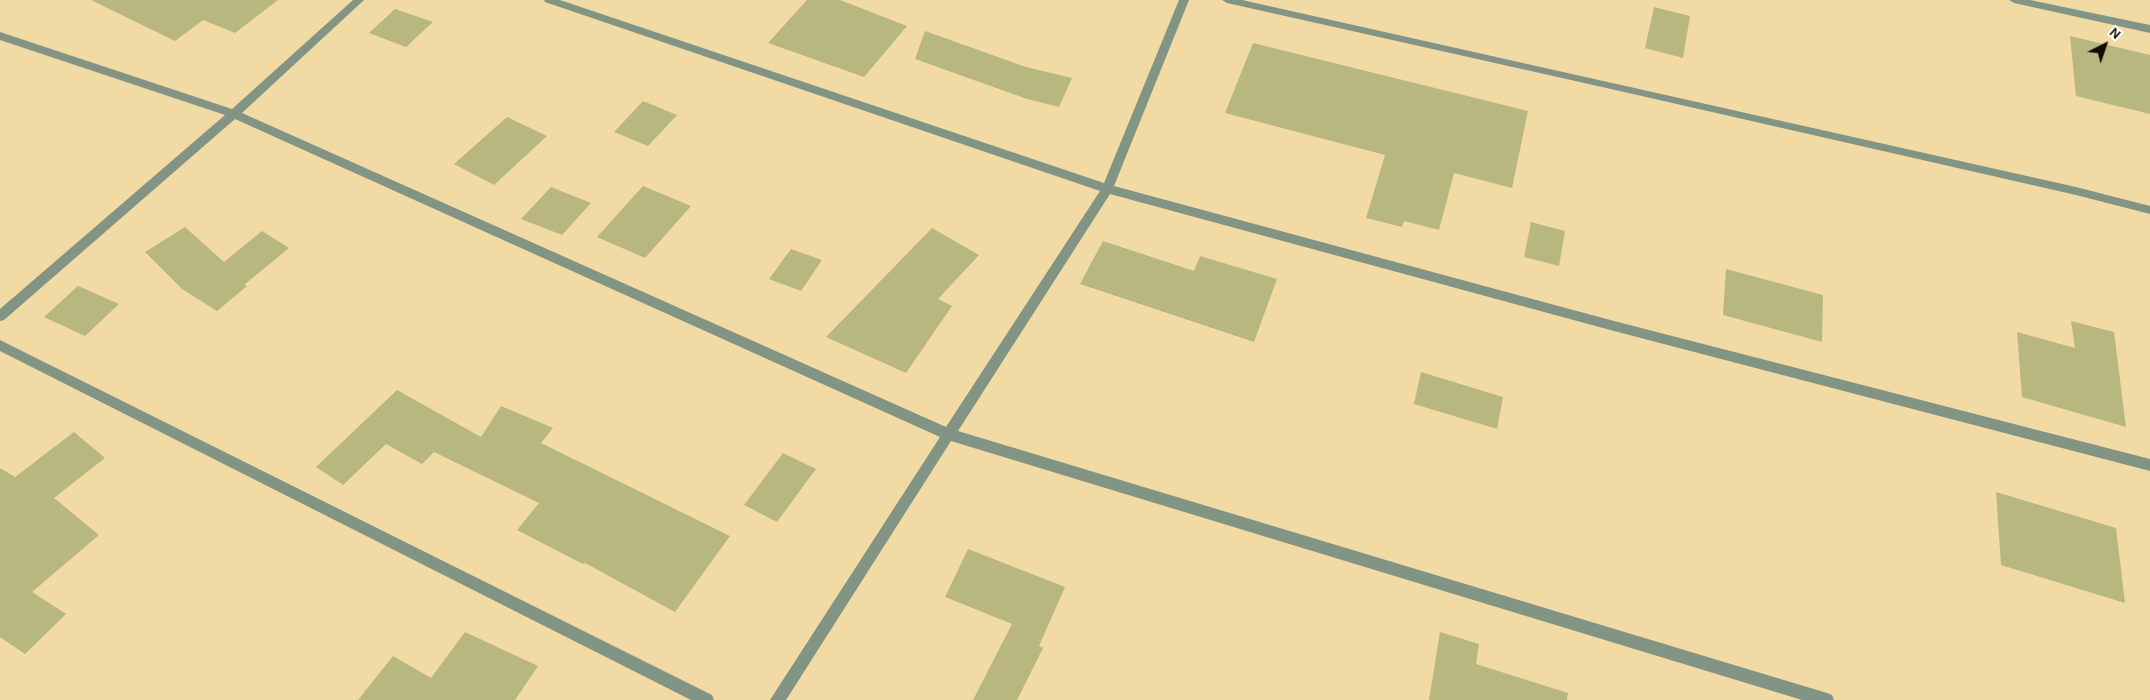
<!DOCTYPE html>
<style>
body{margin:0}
#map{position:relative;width:2150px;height:700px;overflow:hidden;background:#f2daa4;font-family:Karla,sans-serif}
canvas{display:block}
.north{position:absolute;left:2080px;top:20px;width:50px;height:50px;-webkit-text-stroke:4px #fdfefd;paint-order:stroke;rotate:41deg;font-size:14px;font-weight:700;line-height:20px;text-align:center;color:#130a00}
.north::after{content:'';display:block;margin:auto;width:18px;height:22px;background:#130a00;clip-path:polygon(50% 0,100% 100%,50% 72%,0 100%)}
</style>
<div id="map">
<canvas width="2150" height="700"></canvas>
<div class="north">N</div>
</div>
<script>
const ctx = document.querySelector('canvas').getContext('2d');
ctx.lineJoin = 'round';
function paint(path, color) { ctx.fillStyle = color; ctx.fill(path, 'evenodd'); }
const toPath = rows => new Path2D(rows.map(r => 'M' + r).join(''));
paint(toPath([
 [91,0,278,0,235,33,203,20,175,41],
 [807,0,840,0,907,26,864,77,768,43],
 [1654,7,1690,16,1683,58,1645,48],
 [395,9,433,22,406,47,369,33],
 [925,31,1026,67,1072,78,1059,107,1027,99,915,59],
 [2070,36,2150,55,2150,114,2076,96],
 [1253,43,1528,111,1512,188,1454,173,1439,230,1404,221,1402,227,1366,218,1385,155,1225,113],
 [643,101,677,115,648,146,614,132],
 [507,117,547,136,494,185,454,164],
 [643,186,691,206,645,258,597,237],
 [551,187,591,203,562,235,521,219],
 [1531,222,1565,231,1559,266,1524,257],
 [185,227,224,262,262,231,289,248,244,285,247,286,217,311,182,289,145,252],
 [932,228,979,255,938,299,952,306,906,373,826,337],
 [1103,241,1194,271,1200,256,1277,279,1254,342,1080,284],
 [791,249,822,260,801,291,769,279],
 [1726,269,1823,295,1822,342,1723,315],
 [78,286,119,304,85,336,44,317],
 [2071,321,2114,332,2126,427,2022,397,2017,332,2075,348],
 [1421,372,1503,397,1497,429,1414,404],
 [397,390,481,437,501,406,553,428,541,443,730,536,675,612,585,563,583,564,517,530,539,503,434,452,422,464,386,444,343,485,316,467],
 [74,432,105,458,54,498,99,535,32,592,66,614,25,654,0,637,0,468,15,477],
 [783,453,816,469,777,522,744,505],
 [1996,492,2116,528,2125,603,2001,565],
 [968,549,1065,587,1039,646,1043,648,1017,700,973,700,1012,624,945,597],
 [465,632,538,666,515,700,358,700,393,656,431,678],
 [1440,632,1479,644,1476,664,1568,693,1567,700,1429,700]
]), '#b9b780');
paint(toPath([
 [353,0,364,0,242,113,946,427,1100,191,545,2,544,0,560,0,1104,183,1179,0,1189,0,1114,186,1614,321,2150,459,2150,471,1614,331,1110,194,958,431,1827,693,1832,695,1834,700,1802,700,951,441,786,700,770,700,940,437,235,119,4,320,0,321,0,309,225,115,0,40,0,32,232,109,353,0],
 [1222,0,1242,0,2076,187,2150,206,2150,214,2076,195,1611,89,1227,3,1222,0],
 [2009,0,2030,0,2150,25,2150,33,2014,3,2009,0],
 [0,340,712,695,714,700,691,700,0,351,0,340]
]), '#829483');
</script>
